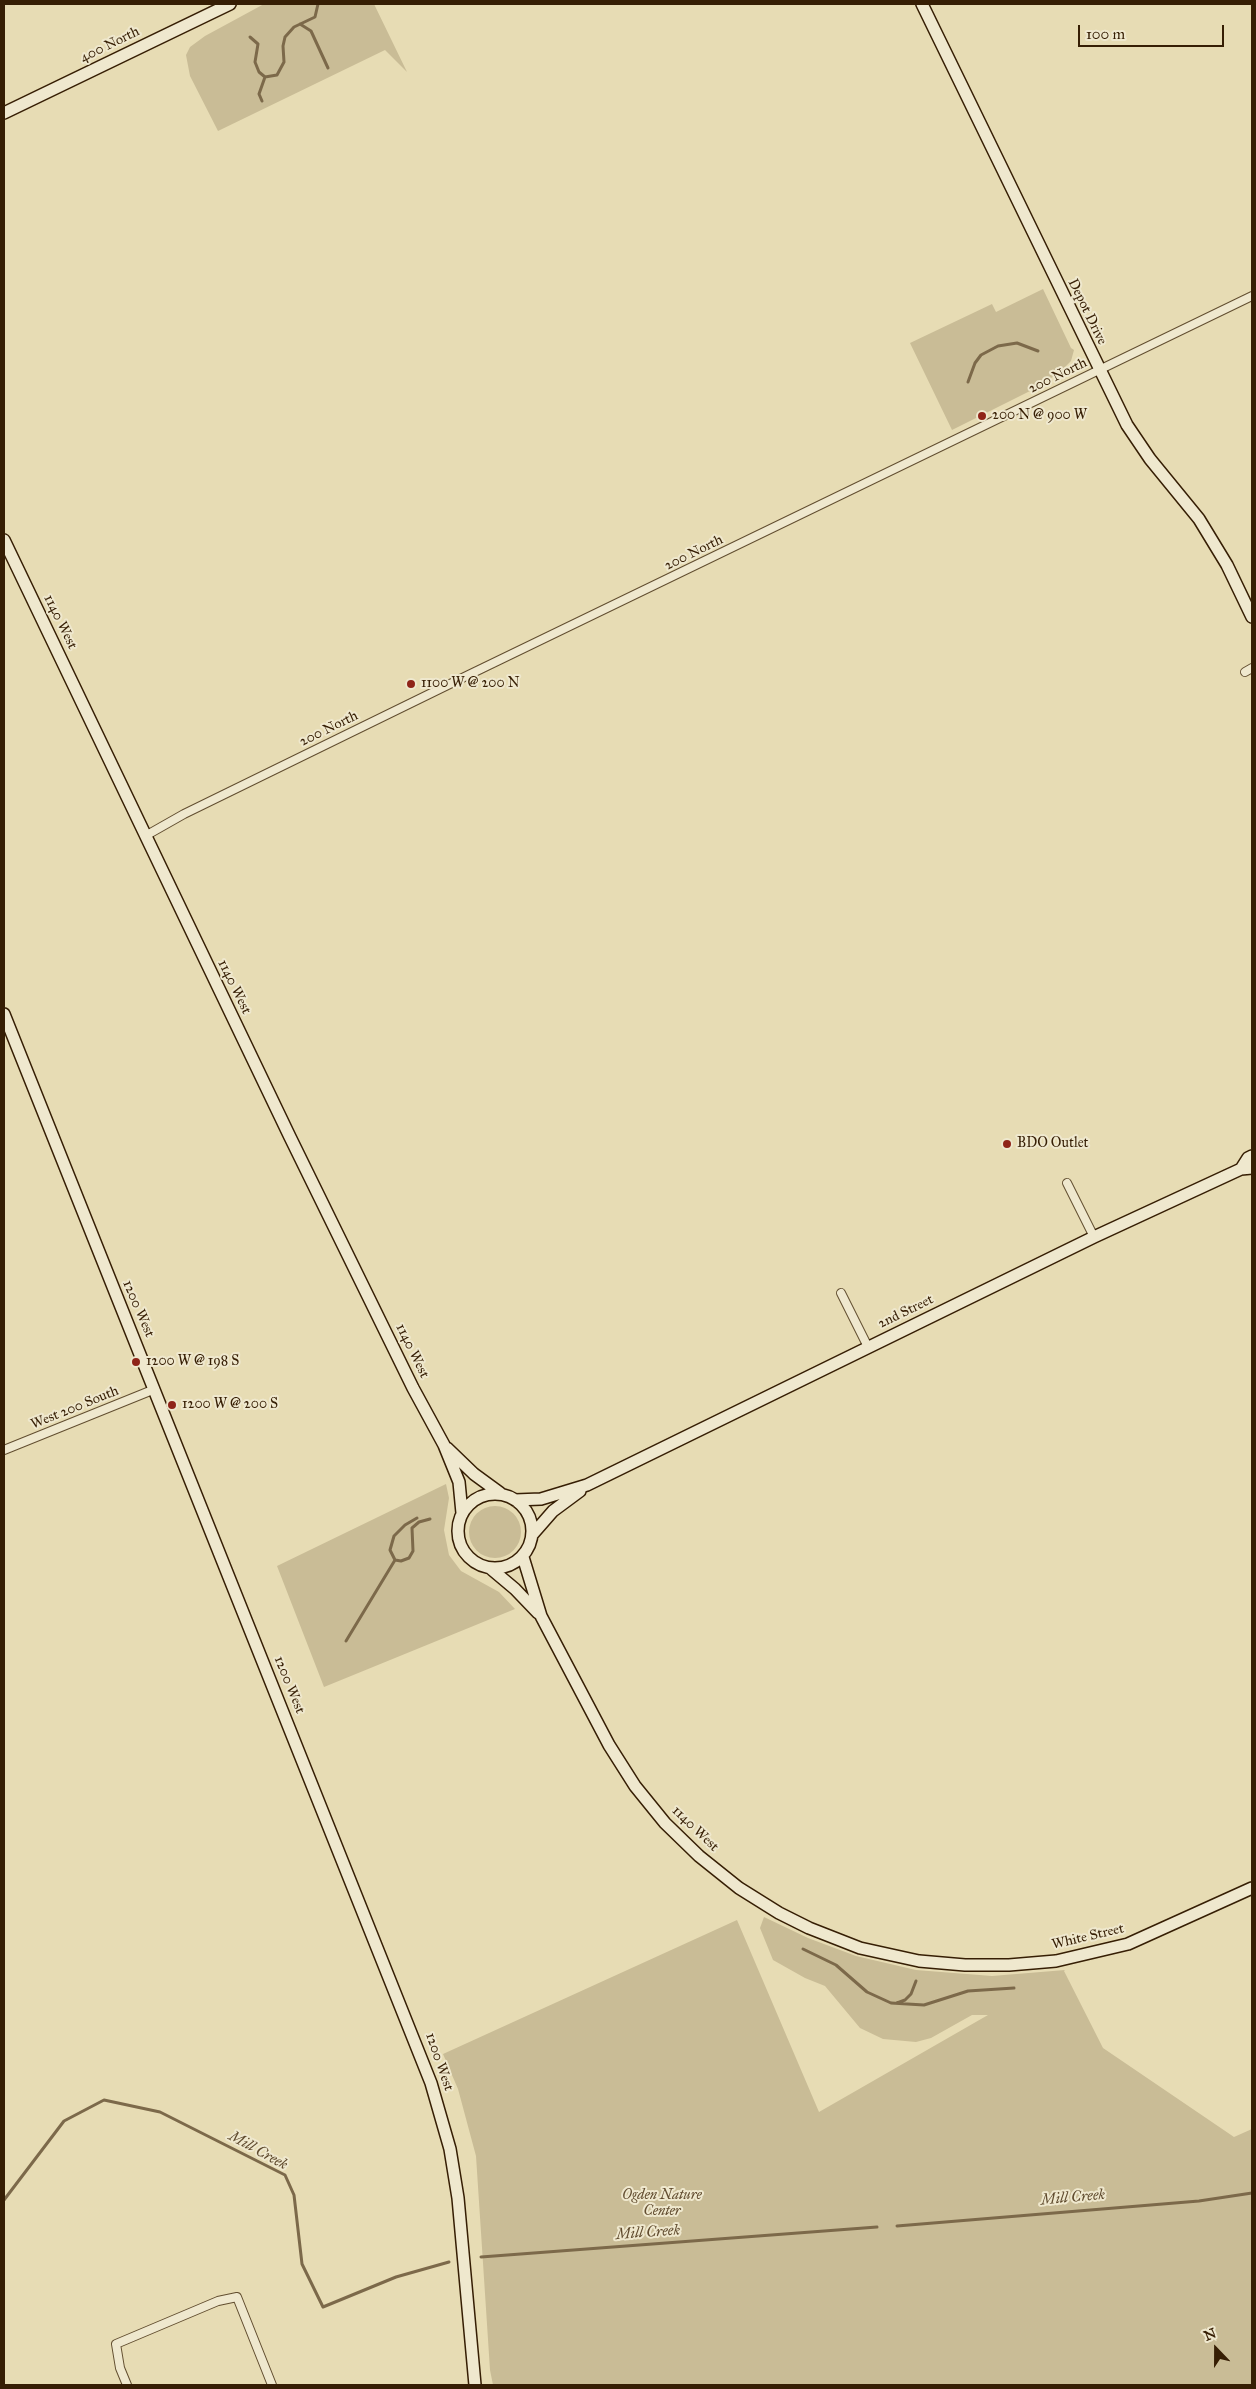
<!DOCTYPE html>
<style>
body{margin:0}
#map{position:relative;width:1256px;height:2389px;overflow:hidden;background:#e7dcb4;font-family:"IM FELL Great Primer",serif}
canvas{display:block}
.frame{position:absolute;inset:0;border:5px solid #361e04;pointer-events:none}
.north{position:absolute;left:1191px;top:2324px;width:50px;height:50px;-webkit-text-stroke:4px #efe8ce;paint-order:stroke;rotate:338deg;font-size:14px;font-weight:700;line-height:20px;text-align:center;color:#361e04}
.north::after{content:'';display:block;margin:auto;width:18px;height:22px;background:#361e04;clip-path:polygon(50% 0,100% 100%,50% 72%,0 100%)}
.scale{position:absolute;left:1078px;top:25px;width:146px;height:22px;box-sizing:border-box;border:2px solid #361e04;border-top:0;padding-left:6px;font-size:15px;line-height:18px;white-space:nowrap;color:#361e04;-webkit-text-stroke:4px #efe8ce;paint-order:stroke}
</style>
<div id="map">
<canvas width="1256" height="2389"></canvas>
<div class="frame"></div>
<div class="north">N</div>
<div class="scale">100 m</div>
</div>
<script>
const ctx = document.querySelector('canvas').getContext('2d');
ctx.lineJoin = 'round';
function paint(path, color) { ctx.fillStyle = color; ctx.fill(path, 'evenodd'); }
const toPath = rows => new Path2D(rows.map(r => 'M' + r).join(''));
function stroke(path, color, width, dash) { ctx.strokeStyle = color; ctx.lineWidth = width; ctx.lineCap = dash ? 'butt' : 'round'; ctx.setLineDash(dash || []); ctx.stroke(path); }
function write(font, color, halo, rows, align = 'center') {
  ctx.font = font + ' "IM FELL Great Primer",serif'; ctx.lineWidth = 4; ctx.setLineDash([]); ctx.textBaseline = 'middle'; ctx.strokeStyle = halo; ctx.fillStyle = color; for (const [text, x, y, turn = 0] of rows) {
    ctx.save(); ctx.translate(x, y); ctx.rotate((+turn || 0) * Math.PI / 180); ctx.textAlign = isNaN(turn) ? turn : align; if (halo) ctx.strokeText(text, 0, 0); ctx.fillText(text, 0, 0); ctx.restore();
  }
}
paint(toPath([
 [264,4,374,4,407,72,385,50,218,131,190,76,186,55,190,47,205,36],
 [1043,289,1071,348,1074,350,1071,361,1059,373,1032,390,952,430,910,343,992,304,996,312],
 [446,1484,449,1498,444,1530,449,1555,461,1571,499,1592,515,1609,324,1687,277,1566],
 '469 1532a26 26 0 1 1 52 0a26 26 0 1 1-52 0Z',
 [764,1917,808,1938,856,1956,916,1970,992,1976,1065,1970,1064,1971,1103,2048,1234,2137,1252,2129,1252,2385,493,2385,490,2370,476,2156,458,2089,443,2054,737,1920,819,2112,988,2015,972,2015,931,2038,916,2042,883,2039,860,2028,825,1986,805,1978,773,1960,760,1928]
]), '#c9bc96');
stroke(toPath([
 [300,24,311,31,328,68],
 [250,37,258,44,255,62,259,72,265,77,277,75,284,62,283,46,285,37,294,27,315,17,318,4],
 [262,101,259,94,265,77],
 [968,382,975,363,981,355,998,346,1017,343,1038,351],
 [417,1518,405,1525,394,1536,390,1550,395,1560,401,1561,409,1558,413,1551,412,1528,419,1522,430,1519],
 [346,1641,395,1560],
 [803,1949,836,1965,867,1992,891,2003,924,2005,968,1991,1014,1988],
 [897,2003,905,2000,911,1994,916,1981],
 [4,2200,64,2121,104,2100,160,2112,285,2175,294,2195,302,2264,323,2307,396,2277,449,2262],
 [897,2226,1199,2201,1252,2193],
 [481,2257,877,2227]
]), '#7c694a', 3);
const street = toPath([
 [1245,672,1252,668],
 [147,835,184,814,454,682,1252,296],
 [1067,1183,1094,1237],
 [841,1293,868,1347],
 [4,1450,155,1389],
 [127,2385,120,2368,116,2344,218,2301,237,2297,272,2385]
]);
const secondary = toPath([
 [922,4,1127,425,1150,459,1199,519,1227,565,1252,617],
 [4,113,230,4],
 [4,540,290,1137,413,1388,444,1445,459,1482,462,1513],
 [4,1014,431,2083,450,2149,458,2198,475,2385],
 [1241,1169,1248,1158,1252,1156],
 [447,1448,474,1474,500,1493],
 '458 1531a37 37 0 1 1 74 0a37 37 0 1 1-74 0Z',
 [515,1500,541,1499,587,1485,1094,1237,1241,1169,1252,1168],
 [532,1535,553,1511,580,1491],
 [523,1557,541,1616,609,1745,635,1786,665,1823,699,1856,739,1888,779,1913,809,1928,860,1948,919,1961,965,1965,1009,1965,1056,1961,1128,1944,1252,1888],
 [490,1568,515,1589,538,1613]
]);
stroke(street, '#624e30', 10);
stroke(secondary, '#361e04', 14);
stroke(street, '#efe8ce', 8);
stroke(secondary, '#efe8ce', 11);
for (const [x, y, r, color] of [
 [982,416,5,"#8f2418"],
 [411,684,5,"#8f2418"],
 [1007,1144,5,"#8f2418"],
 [136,1362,5,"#8f2418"],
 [172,1405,5,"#8f2418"]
]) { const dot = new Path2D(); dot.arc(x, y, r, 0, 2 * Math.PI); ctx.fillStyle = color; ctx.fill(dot); stroke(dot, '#efe8ce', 2); }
write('14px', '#361e04', '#efe8ce', [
 ["400 North",110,45,-26],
 ["Depot Drive",1087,312,64],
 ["200 North",1058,376,-26],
 ["200 North",694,553,-26],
 ["1140 West",60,622,64],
 ["200 North",329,729,-26],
 ["1140 West",234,987,64],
 ["1200 West",138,1309,67],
 ["2nd Street",906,1312,-26],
 ["1140 West",412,1351,64],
 ["West 200 South",75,1408,-22],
 ["1200 West",289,1685,68],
 ["1140 West",695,1829,44],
 ["White Street",1088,1937,-13],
 ["1200 West",439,2062,71]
]);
write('14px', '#361e04', '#efe8ce', [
 ["200 N @ 900 W",992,416],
 ["1100 W @ 200 N",421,684],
 ["BDO Outlet",1017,1144],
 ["1200 W @ 198 S",146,1362],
 ["1200 W @ 200 S",182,1405]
], 'left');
write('italic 14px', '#624d30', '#efe8ce', [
 ["Ogden Nature",662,2196],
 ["Center",662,2212]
]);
write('italic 15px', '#5f4a2d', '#efe8ce', [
 ["Mill Creek",258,2151,29],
 ["Mill Creek",1073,2198,-5],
 ["Mill Creek",648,2233,-4]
]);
</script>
